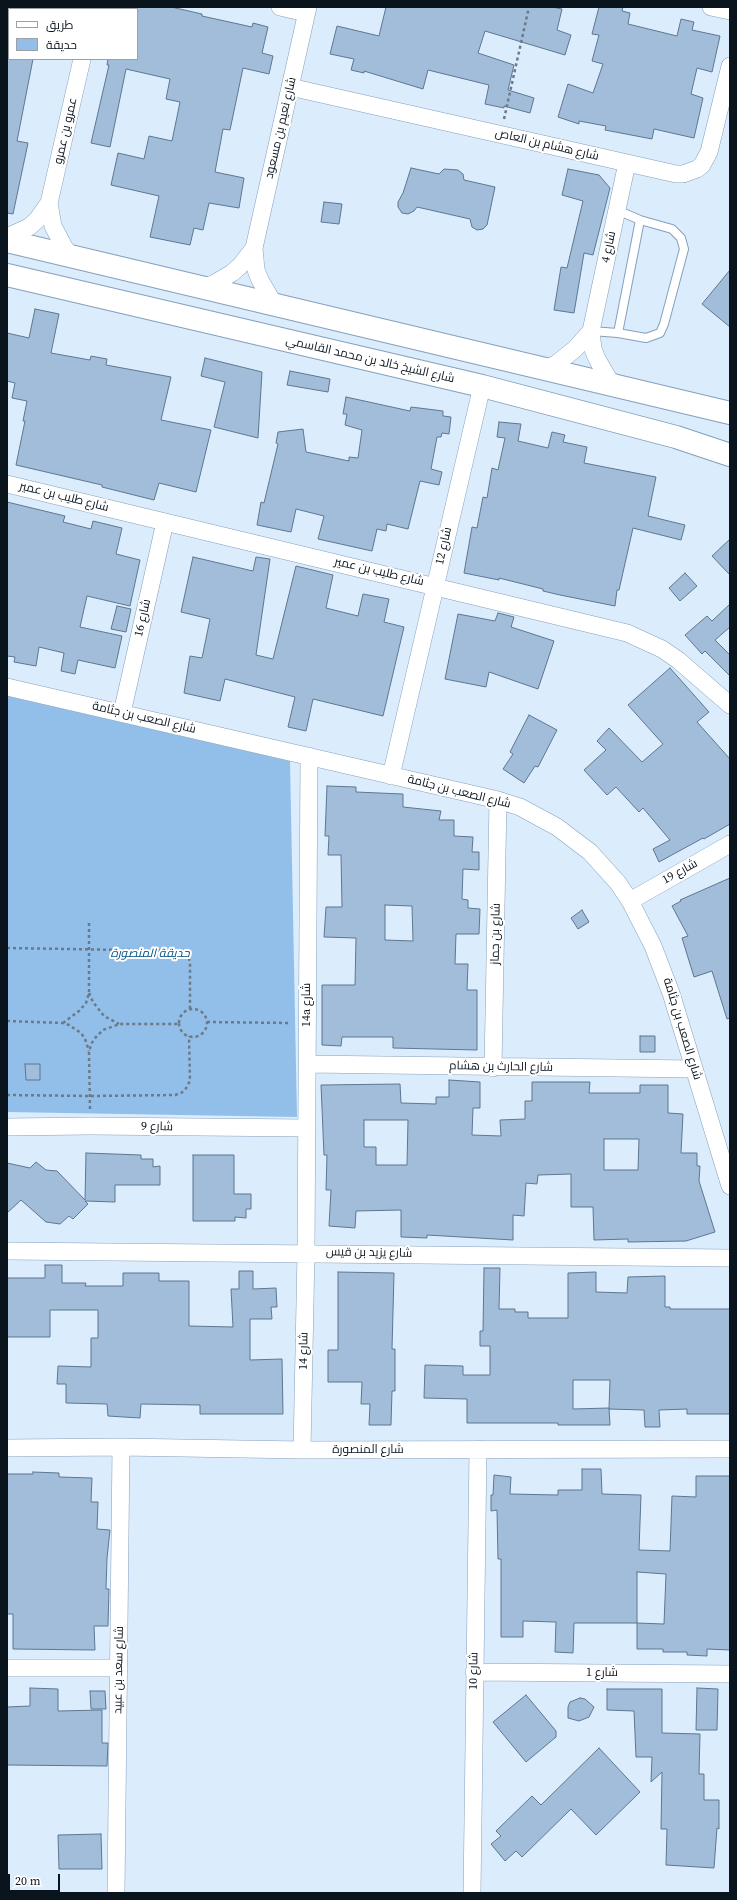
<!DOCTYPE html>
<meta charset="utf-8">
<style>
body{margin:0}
#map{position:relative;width:737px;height:1900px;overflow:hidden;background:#dbecfd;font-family:"Source Serif 4",Cairo,serif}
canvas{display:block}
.frame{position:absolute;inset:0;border:8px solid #0a141d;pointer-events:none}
.legend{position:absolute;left:8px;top:8px;width:130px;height:52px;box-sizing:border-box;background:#fff;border:1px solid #9da1a5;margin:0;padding:5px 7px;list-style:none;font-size:12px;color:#0a141d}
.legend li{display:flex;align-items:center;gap:8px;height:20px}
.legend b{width:20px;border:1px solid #9da1a5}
.scale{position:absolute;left:8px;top:1874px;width:52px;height:18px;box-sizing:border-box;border:2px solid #0a141d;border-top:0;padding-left:5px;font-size:12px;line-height:14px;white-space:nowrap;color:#0a141d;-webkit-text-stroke:3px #fff;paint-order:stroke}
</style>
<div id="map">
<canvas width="737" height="1900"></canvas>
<div class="frame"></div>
<ul class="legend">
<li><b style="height:5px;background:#fff"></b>طريق</li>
<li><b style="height:11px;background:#92bfea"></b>حديقة</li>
</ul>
<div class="scale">20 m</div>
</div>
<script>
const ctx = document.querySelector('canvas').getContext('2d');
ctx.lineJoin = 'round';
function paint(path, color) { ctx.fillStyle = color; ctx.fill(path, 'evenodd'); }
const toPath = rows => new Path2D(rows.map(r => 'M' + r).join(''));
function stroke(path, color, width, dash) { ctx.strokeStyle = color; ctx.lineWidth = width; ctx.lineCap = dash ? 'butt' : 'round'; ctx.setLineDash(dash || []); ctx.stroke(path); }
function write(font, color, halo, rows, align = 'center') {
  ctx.font = font + ' "Source Serif 4",Cairo,serif'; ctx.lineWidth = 4; ctx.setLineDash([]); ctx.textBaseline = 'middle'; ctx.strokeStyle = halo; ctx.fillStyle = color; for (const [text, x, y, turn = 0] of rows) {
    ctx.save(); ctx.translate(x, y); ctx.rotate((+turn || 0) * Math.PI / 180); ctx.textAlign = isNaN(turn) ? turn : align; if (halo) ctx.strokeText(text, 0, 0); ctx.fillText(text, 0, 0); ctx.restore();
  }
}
paint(toPath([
 [7,696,290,761,297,1117,7,1112]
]), '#92bfea');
const building = toPath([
 [137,7,171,7,202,14,202,16,252,27,253,23,268,27,262,53,273,56,269,74,243,68,230,130,223,129,215,172,244,178,239,208,209,203,203,230,194,228,190,245,150,237,159,196,111,185,118,153,144,159,149,136,172,141,180,102,166,99,170,79,126,69,110,147,91,143,109,65,107,65,108,59,137,59,137,7],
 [386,7,552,7,562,9,557,30,571,35,565,55,485,31,478,53,514,65,508,90,534,98,530,113,504,106,504,108,485,104,489,85,428,70,423,89,364,71,364,73,351,70,354,59,330,54,337,26,379,36,386,7],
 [599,7,623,7,622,11,630,13,628,24,677,36,681,19,694,22,692,30,720,36,712,72,697,68,691,94,703,98,694,138,654,129,652,139,605,130,606,126,579,121,579,124,558,117,568,84,593,93,603,64,592,61,599,35,592,34,599,7],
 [7,59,33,59,17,141,28,143,13,214,7,213,7,59],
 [411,168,439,174,444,169,458,170,463,174,464,180,495,187,487,225,483,229,477,230,472,227,470,219,417,207,414,211,408,214,402,213,398,207,398,202,403,193,411,168],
 [568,169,599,175,610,188,593,255,584,253,574,313,554,310,561,267,567,268,583,201,562,195,568,169],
 [324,202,342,204,339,224,321,222,324,202],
 [730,270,730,327,702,304,730,270],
 [35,309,59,314,51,353,90,360,91,356,107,359,106,365,171,377,161,420,211,430,196,492,159,483,154,500,102,487,102,485,16,465,25,421,23,421,27,401,12,398,15,383,7,381,7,333,29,338,35,309],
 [205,358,262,372,258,438,214,427,225,382,201,376,205,358],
 [290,371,330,379,328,392,287,385,290,371],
 [346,397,410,411,411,407,443,411,443,416,451,417,449,434,442,433,441,437,437,437,431,469,442,472,439,485,420,481,408,529,387,524,386,531,377,529,372,551,318,539,324,516,296,509,291,532,257,525,261,502,264,503,278,444,276,443,278,432,303,429,306,452,349,461,349,457,358,458,362,430,345,425,347,414,343,414,346,397],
 [499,422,521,424,518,441,548,448,552,432,565,435,563,442,587,447,584,463,656,477,648,516,685,525,681,540,633,528,619,590,617,590,615,606,560,595,543,591,543,589,499,578,499,580,464,573,472,527,477,528,483,497,487,498,492,468,498,470,505,438,497,437,499,422],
 [7,502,65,516,63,522,91,529,93,521,122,528,116,554,140,560,130,606,87,596,80,627,122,636,115,668,78,660,75,674,61,671,64,653,39,647,36,666,14,662,15,657,7,656,7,502],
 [730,539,730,575,712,556,730,539],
 [193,557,253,571,256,557,270,559,256,655,273,659,296,566,333,575,326,608,358,616,363,594,389,599,384,622,404,627,383,716,313,699,306,731,288,727,295,697,225,679,220,701,184,693,190,656,202,658,210,619,181,612,193,557],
 [685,573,697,586,680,601,669,588,685,573],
 [730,604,730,627,715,640,730,655,730,676,705,651,702,654,685,635,707,616,712,621,730,604],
 [117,606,131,609,126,632,111,629,117,606],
 [498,613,514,617,511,627,554,641,538,689,489,672,486,687,445,679,458,614,495,621,498,613],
 [670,668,709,712,697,722,730,759,730,824,704,839,703,838,659,862,653,849,670,840,643,808,639,812,616,787,607,795,584,770,606,750,597,741,609,728,642,762,663,744,628,705,670,668],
 [529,715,557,730,538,767,535,766,524,783,503,769,513,754,510,752,529,715],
 [327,786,356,787,356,792,403,794,403,807,441,811,439,820,454,820,454,836,473,837,472,852,479,852,479,870,463,869,462,899,468,900,468,908,480,909,479,934,456,934,455,964,468,964,467,990,477,990,477,1050,393,1048,393,1037,342,1037,341,1046,322,1045,322,985,355,985,356,938,324,937,326,907,342,907,341,855,328,855,329,836,325,836,327,786],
 [385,905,412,906,413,941,385,940,385,905],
 [730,878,730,1018,727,1019,712,971,694,977,682,938,688,936,672,906,681,901,680,900,730,878],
 [582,910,589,922,578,929,571,918,582,910],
 [640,1036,655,1036,655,1052,640,1052,640,1036],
 [25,1064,40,1064,40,1080,26,1080,25,1064],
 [449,1080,480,1082,480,1108,473,1108,472,1135,501,1136,500,1120,525,1119,525,1101,532,1101,532,1082,590,1082,589,1093,640,1093,640,1085,668,1085,668,1113,683,1114,681,1153,697,1153,697,1166,700,1166,699,1181,715,1232,686,1241,628,1242,628,1239,594,1240,593,1207,571,1207,571,1174,538,1175,537,1184,526,1183,524,1216,513,1215,513,1240,427,1235,427,1238,401,1237,401,1210,356,1211,355,1228,329,1226,331,1190,326,1190,327,1155,324,1155,321,1085,400,1084,401,1103,436,1104,436,1097,449,1097,449,1080],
 [364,1120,408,1120,407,1165,376,1165,376,1147,364,1147,364,1120],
 [604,1139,639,1139,638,1170,604,1170,604,1139],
 [86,1153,141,1155,141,1159,153,1159,153,1167,160,1166,160,1185,115,1185,115,1202,85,1201,88,1204,73,1219,69,1216,60,1224,46,1222,21,1200,7,1213,7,1163,30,1168,36,1162,46,1170,57,1171,85,1200,86,1153],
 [193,1155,234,1155,234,1194,251,1194,251,1209,246,1209,246,1218,235,1217,235,1221,193,1221,193,1155],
 [45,1265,62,1265,62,1283,86,1283,85,1286,123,1286,123,1273,159,1273,159,1281,189,1281,189,1326,233,1327,231,1289,239,1289,239,1271,253,1271,253,1289,276,1288,277,1307,271,1307,272,1319,250,1319,250,1360,282,1359,283,1414,200,1414,200,1405,141,1404,140,1418,108,1416,107,1404,66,1403,66,1384,57,1384,58,1366,91,1367,91,1338,98,1338,98,1310,50,1310,50,1337,7,1337,7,1278,45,1278,45,1265],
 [484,1268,500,1268,499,1309,515,1309,515,1312,528,1312,528,1318,568,1318,568,1273,596,1272,596,1292,627,1293,628,1277,665,1276,665,1307,670,1307,670,1309,730,1309,730,1414,687,1414,687,1409,659,1410,660,1427,645,1427,644,1410,609,1409,610,1380,573,1380,573,1409,609,1408,610,1425,558,1425,558,1423,467,1423,467,1399,424,1398,425,1365,463,1366,463,1375,490,1375,490,1346,480,1346,480,1331,483,1331,484,1268],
 [338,1272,394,1273,392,1349,395,1349,395,1391,392,1391,391,1425,369,1425,370,1404,361,1404,362,1382,328,1382,328,1350,338,1350,338,1272],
 [582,1469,601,1469,602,1494,641,1495,639,1550,670,1551,672,1496,696,1497,696,1476,730,1476,730,1650,707,1649,707,1656,687,1655,687,1652,663,1652,663,1649,637,1649,637,1623,574,1623,573,1653,555,1652,556,1622,523,1621,523,1637,501,1637,501,1559,498,1559,497,1510,491,1511,491,1495,493,1495,494,1475,511,1477,510,1494,558,1495,558,1490,582,1490,582,1469],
 [637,1572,666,1574,664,1624,637,1623,637,1572],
 [33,1472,59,1473,59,1477,92,1478,91,1502,98,1502,97,1529,110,1530,107,1558,106,1589,109,1589,108,1626,94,1626,95,1650,13,1649,13,1614,7,1614,7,1474,33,1474,33,1472],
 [30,1688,58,1689,58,1711,102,1710,102,1743,108,1743,107,1766,7,1765,7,1707,30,1706,30,1688],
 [697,1688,718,1689,717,1730,696,1730,697,1688],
 [607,1689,662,1689,662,1733,700,1734,699,1774,704,1774,704,1800,719,1800,719,1829,717,1828,714,1868,666,1865,667,1829,661,1829,662,1772,651,1782,652,1757,636,1757,634,1711,607,1710,607,1689],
 [90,1691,105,1691,106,1709,91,1709,90,1691],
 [526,1695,556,1731,556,1737,526,1762,493,1722,526,1695],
 [580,1698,585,1699,594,1707,589,1717,579,1721,568,1718,568,1707,570,1702,580,1698],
 [599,1748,640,1792,596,1835,571,1809,522,1857,516,1851,505,1861,491,1844,501,1836,496,1831,532,1796,541,1805,599,1748],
 [101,1834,102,1869,59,1869,58,1835,101,1834]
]);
paint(building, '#a2bdd9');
stroke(building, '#5d7790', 1);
const lane = toPath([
 [591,331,618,333,646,338,660,333,664,324,684,249,681,238,672,229,640,220,617,210],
 [618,333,640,220]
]);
const street = toPath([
 [280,7,306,13],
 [711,7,730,11],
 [93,9,94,7],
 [7,27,9,27],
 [290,87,676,174,683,174,697,169,702,165,709,152,730,66],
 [7,237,29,227,37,220,49,203],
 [71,256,64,247,53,226,49,203,82,59],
 [203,288,213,284,232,273,240,266,254,248],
 [278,306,271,299,260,280,256,270,254,248,308,7],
 [545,369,556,364,575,349,591,331],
 [615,386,608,378,597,359,593,349,591,331,627,163],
 [7,484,627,633,662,649,678,660,730,705],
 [7,687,498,800,520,807,557,827,590,852,618,883,630,901,653,946,671,993,730,1186],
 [122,713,165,522],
 [391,776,482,386],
 [630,901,730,844],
 [307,1064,694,1069],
 [493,1068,498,800],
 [7,1127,90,1126,307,1128],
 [7,1251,730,1258],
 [7,1448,121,1447,302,1450,730,1449],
 [302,1450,306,1253,309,756],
 [7,1668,119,1668],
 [474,1672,730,1674],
 [116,1893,121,1447],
 [472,1893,478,1449]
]);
const secondary = toPath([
 [7,241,730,413],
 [7,275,482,386,676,437,730,455]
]);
stroke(lane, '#85a0bb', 10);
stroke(street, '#85a0bb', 18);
stroke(secondary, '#85a0bb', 24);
stroke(toPath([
 [504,119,529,7],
 [7,948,184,951,188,954,190,963,190,1010],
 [89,993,93,1002,104,1016,119,1024],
 '179 1023a14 14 0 1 1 28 0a14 14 0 1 1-28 0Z',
 [7,1021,63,1023,69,1025,81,1033,85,1039,89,1051],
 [207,1022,291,1023],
 [63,1023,79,1011,86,1003,89,993,89,923],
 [7,1095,90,1096,175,1095,181,1093,185,1090,190,1081,189,1036],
 [90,1109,89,1053,91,1044,96,1037,103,1030,120,1024,180,1024]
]), '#6c7986', 2.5, [3, 3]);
stroke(lane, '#fff', 8);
stroke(street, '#fff', 17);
stroke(secondary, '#fff', 22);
write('12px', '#0a141d', '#fff', [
 ["شارع نعيم بن مسعود",281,128,-77],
 ["عمرو بن عمرو",66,131,-77],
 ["شارع هشام بن العاص",547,145,13],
 ["شارع 4",609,247,-78],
 ["شارع الشيخ خالد بن محمد القاسمي",370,360,13],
 ["شارع طليب بن عمير",64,497,14],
 ["شارع 12",444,546,-77],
 ["شارع طليب بن عمير",379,572,13],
 ["شارع 16",143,618,-77],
 ["شارع الصعب بن جثامة",144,718,13],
 ["شارع الصعب بن جثامة",459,792,14],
 ["شارع 19",680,872,-29],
 ["شارع بن جماز",496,934,-89],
 ["14a شارع",307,1005,-90],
 ["شارع الصعب بن جثامة",682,1029,73],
 ["شارع الحارث بن هشام",501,1067,1],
 ["شارع 9",157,1127,1],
 ["شارع يزيد بن قيس",369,1253,1],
 ["شارع 14",304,1351,-89],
 ["شارع المنصورة",368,1450],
 ["شارع سعد بن عبيد",119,1670,-89],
 ["شارع 10",474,1671,-89],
 ["شارع 1",602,1673]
]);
write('italic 12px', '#005088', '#fff', [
 ["حديقة المنصورة",150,954]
]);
</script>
